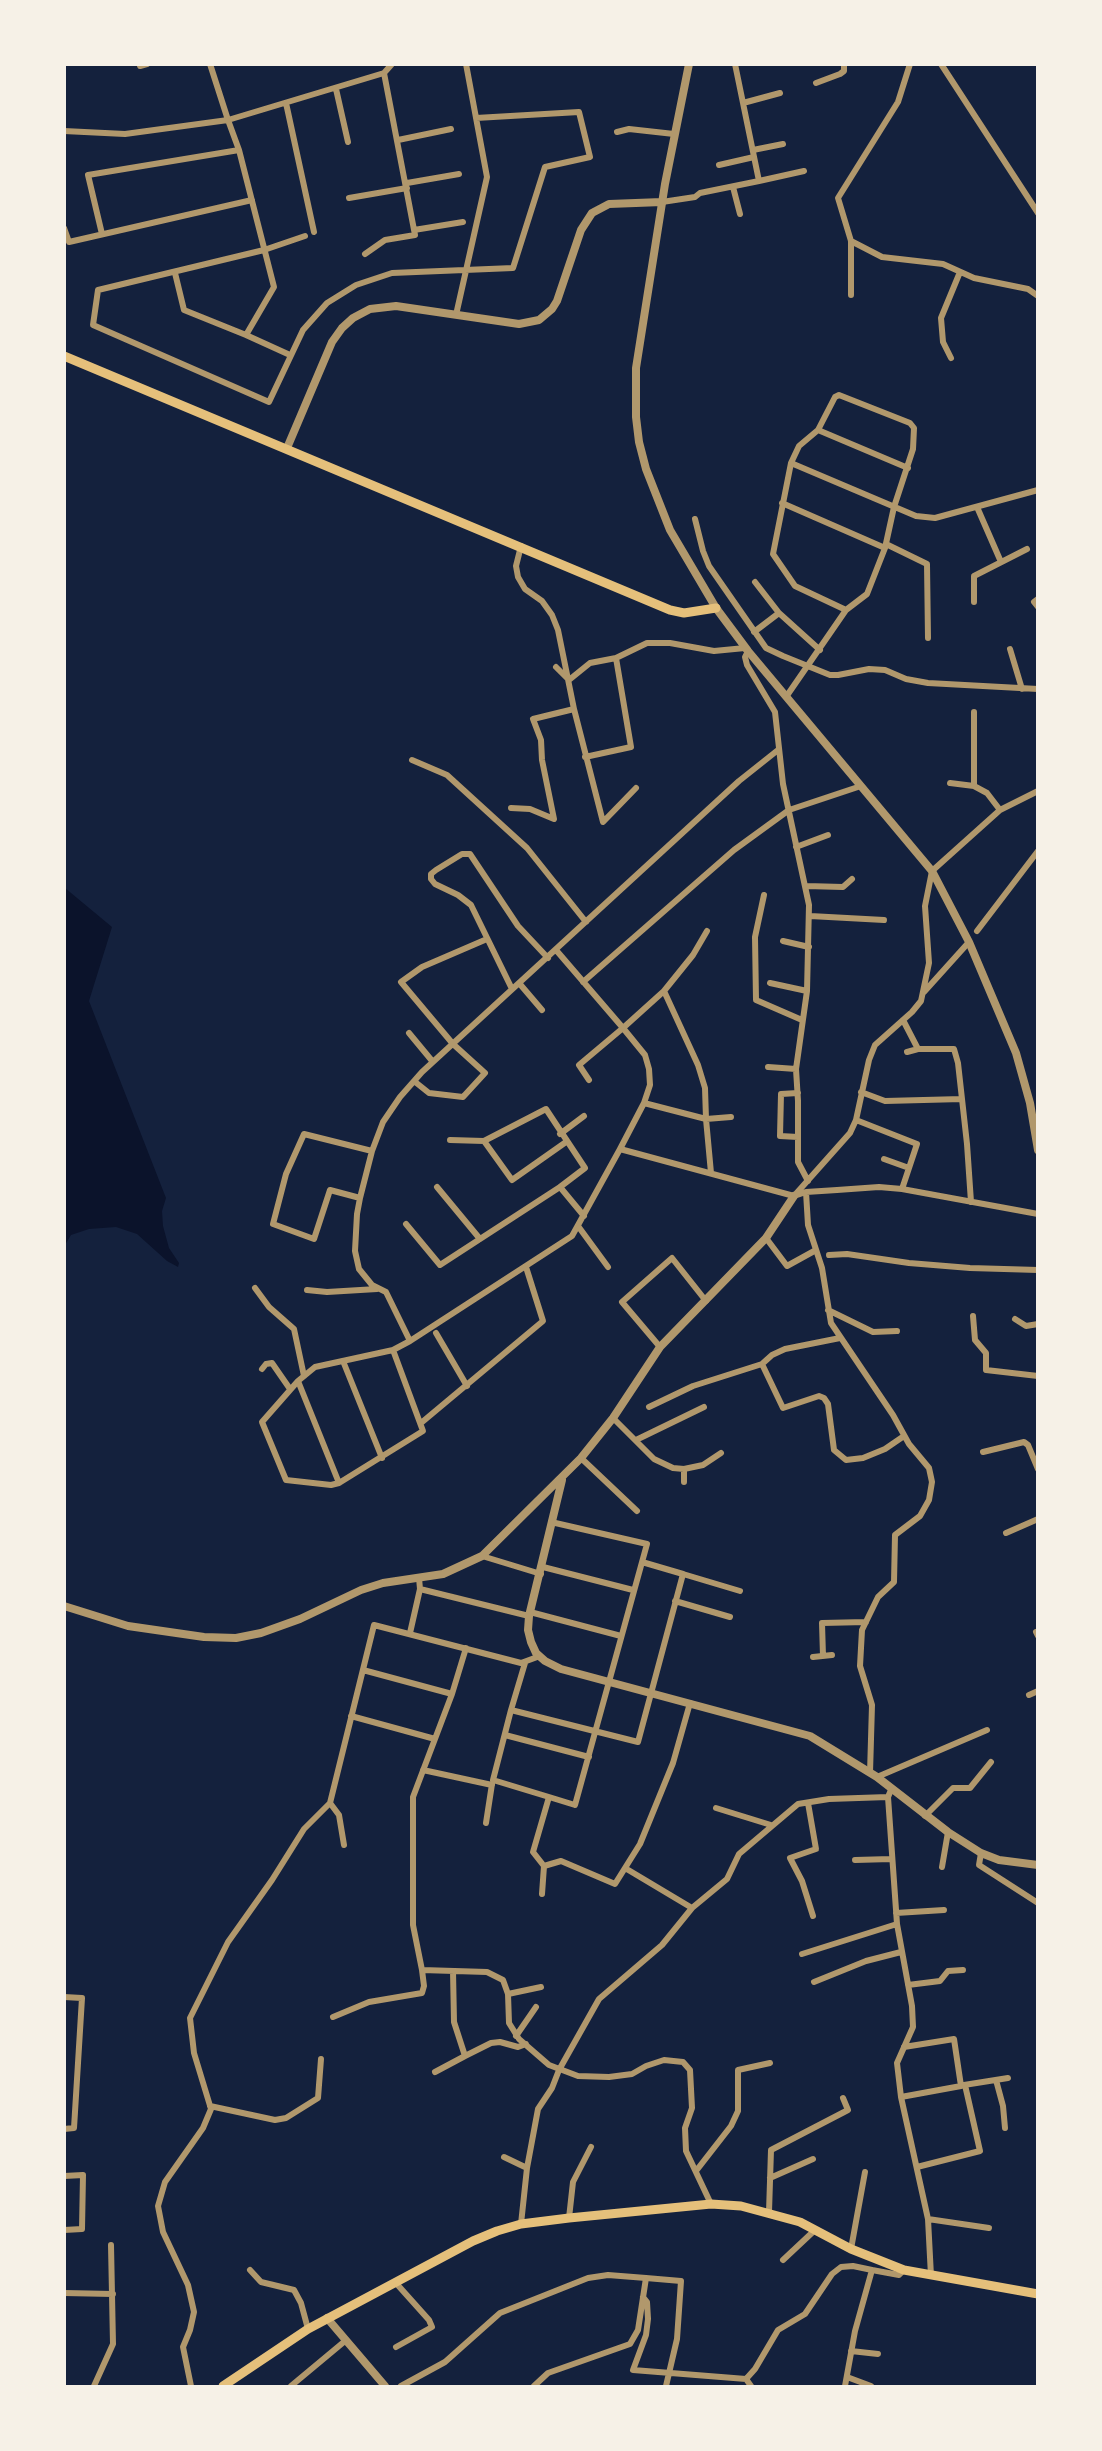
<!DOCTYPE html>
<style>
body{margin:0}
#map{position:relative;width:1102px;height:2451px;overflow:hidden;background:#14213d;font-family:"Times New Roman",serif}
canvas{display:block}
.frame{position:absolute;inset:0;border:66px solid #f6f1e7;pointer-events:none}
</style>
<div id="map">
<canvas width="1102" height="2451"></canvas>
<div class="frame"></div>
</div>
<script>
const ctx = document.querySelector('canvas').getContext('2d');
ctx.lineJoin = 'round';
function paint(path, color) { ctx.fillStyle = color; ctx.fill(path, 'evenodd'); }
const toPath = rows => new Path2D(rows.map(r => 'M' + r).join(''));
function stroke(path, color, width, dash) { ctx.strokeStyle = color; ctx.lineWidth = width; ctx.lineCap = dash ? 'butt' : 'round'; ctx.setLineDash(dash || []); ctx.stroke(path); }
paint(toPath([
 [65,888,112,927,89,1001,166,1198,162,1211,163,1226,169,1248,179,1263,178,1267,167,1261,137,1234,116,1227,89,1229,71,1235,65,1245,65,1259]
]), '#0b132b');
stroke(toPath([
 [941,64,1038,213],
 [140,66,147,64],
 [816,83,840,74,844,71,844,64],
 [336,89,348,142],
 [286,103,314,232],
 [743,103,780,93],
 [64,131,125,134,228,120,210,64],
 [617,132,629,129,674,134],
 [398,140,451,129],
 [753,150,783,144],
 [719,165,754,157],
 [759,181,804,171],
 [407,183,459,174],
 [733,187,740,214],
 [349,198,407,188],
 [662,202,695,197,700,193,759,181,735,64],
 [64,228,69,242,252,200],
 [414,230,463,222],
 [102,234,88,175,239,150],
 [305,236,264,250,98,290,93,325,269,402,303,330,327,303,356,285,392,273,513,268,545,167,590,157,579,112,476,118],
 [851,241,882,257,943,264,974,278,1028,289,1038,296],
 [365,254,385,240,415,235,384,73,392,64],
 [175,273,184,310,246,335],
 [851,295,851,241,838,198,898,102,910,64],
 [456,315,487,177,466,64],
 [290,355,246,335,274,287,239,150,228,120,384,73],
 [951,358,943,342,941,318,960,272],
 [818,430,908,468],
 [791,463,916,516,935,518,1038,490],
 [782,503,885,548],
 [977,507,1001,562],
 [695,519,703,551,709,566,766,648,783,656,830,675,838,675,869,669,885,670,906,679,928,683,1038,689],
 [886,544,927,564,928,638],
 [521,546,516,566,518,577,525,589,542,601,552,615,558,630,574,709,603,822,636,788],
 [755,582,779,613],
 [1038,599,1034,602,1038,607],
 [974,602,974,576,1027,549],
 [754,632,779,613,820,650],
 [1010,649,1022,689],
 [748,651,745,657,747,665,775,712,783,784,809,905,807,991,796,1069,798,1101,798,1162,808,1181],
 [556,667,569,680,590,663,616,658,647,643,670,643,714,651,745,648],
 [786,697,846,610,867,594,885,548,894,507,913,449,914,428,910,423,839,395,835,397,818,430,799,446,791,463,773,554,795,586,846,610],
 [974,712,974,786,987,793,1000,810],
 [585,757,631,747,616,658],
 [412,760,447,775,527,848,586,922],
 [950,783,974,786],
 [511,808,530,809,554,819,542,760,541,740,533,719,574,709],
 [796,847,828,835],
 [806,886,843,887,852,879],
 [764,895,755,937,756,1000,802,1020],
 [810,916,884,920],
 [707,931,693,955,664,991,698,1065,705,1088,706,1119,731,1117],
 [977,931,1038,851],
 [783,941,809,947],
 [556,950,623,1028,664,991],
 [583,982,734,850,789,810,861,786],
 [519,983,542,1010],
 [770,983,807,991],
 [512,989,471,905,458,895,435,884,431,879,431,874,436,870,462,854,470,854,518,926,548,958],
 [924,992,969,942],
 [903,1020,918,1049,954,1049,958,1063,967,1144,971,1202],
 [409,1033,433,1062],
 [907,1052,918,1049],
 [768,1067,796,1069],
 [589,1080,579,1065,623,1028,645,1055,649,1069,650,1085,644,1103],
 [414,1081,429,1093,463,1097,485,1073,453,1044,401,982,422,967,487,939],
 [861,1092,885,1101,962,1099],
 [798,1093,781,1094,780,1136,798,1137],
 [856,1120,917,1144,902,1189],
 [560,1134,584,1116],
 [450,1140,484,1141,546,1109,585,1168,560,1187],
 [484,1141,512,1180,566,1142],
 [620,1149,644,1103,706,1119,711,1173],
 [884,1159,909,1168],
 [437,1187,480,1239],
 [806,1192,808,1225,822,1268,831,1323,893,1415,909,1444,929,1468,932,1482,929,1500,920,1516,895,1535,894,1582,878,1597,862,1630,860,1666,872,1705,870,1773],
 [794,1196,850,1133,856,1120,869,1060,875,1045,912,1012,921,1001,929,963,925,906,932,871,1000,810,1038,791],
 [360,1198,330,1190,314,1239,273,1224,286,1174,304,1134,372,1151],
 [406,1224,440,1265,560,1187,584,1216],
 [578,1226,608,1267],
 [766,1238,787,1266,816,1250],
 [829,1255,847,1254,909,1263,970,1268,1038,1270],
 [255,1288,269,1307,294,1329,304,1376],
 [307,1290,327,1292,377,1289],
 [828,1310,873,1332,897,1331],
 [973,1316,975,1340,986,1353,986,1370,1038,1376],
 [1015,1319,1026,1326,1038,1324],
 [436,1333,467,1386],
 [410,1341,386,1292,372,1285,359,1269,355,1251,357,1214,360,1198,372,1151,383,1122,400,1097,422,1072,739,781,778,750],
 [660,1347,622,1302,672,1258,706,1301],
 [393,1350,423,1431,339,1483,331,1485,286,1480,262,1422,298,1381,315,1367,393,1350,410,1341,572,1236,620,1149,794,1196,806,1192,837,1190,879,1187,902,1189,1038,1214],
 [343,1361,382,1458],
 [762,1364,783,1408,819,1396,824,1398,828,1404,834,1450,846,1460,863,1458,885,1449,904,1436],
 [262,1369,266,1364,272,1363,290,1389],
 [298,1381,339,1483],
 [649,1407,693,1386,762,1364,772,1355,785,1349,840,1338],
 [613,1418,654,1459,673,1468,684,1469,703,1465,721,1453],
 [421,1423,543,1321,526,1267],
 [636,1440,704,1407],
 [983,1452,1024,1442,1028,1445,1038,1469],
 [581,1458,637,1511],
 [684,1469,684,1482],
 [551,1522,647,1544,575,1805,549,1797,533,1852,544,1866,561,1861,615,1884,640,1844,673,1763,690,1703],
 [1006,1533,1038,1519],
 [482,1556,541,1574],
 [543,1567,633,1590],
 [683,1574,740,1591],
 [420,1589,529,1616],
 [675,1601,730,1617],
 [530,1612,621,1636],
 [1036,1632,1038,1636],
 [410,1633,420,1589,419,1578],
 [466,1648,452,1694,413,1797,413,1925,422,1970,487,1972,503,1980,508,1994,509,2023,519,2039,549,2065,578,2076,609,2077,632,2074,646,2066,664,2060,683,2062,690,2070,692,2108,685,2128,686,2151,711,2204],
 [823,1656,822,1623,866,1622],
 [813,1657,832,1655],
 [525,1663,511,1710,638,1742,683,1574,642,1562],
 [363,1670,452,1694],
 [1029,1695,1038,1691],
 [511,1710,493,1780,549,1797],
 [351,1716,435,1739],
 [505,1735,589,1757],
 [423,1770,492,1785],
 [877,1777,987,1730],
 [888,1797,897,1924,912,2006,913,2027,897,2063,901,2097,928,2219,931,2276],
 [330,1803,339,1815,344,1845],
 [808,1803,816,1849,790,1858,802,1881,813,1916],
 [716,1808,771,1825],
 [925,1816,953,1788,970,1788,991,1762],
 [486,1823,492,1784],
 [981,1853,979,1865,1038,1903],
 [855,1860,891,1859],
 [942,1867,948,1832],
 [625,1868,692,1908],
 [542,1894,544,1866],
 [896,1913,944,1910],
 [802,1954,897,1924],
 [453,1971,454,2022,465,2056,491,2043,500,2042,518,2047,526,2044],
 [814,1982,866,1961,901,1952],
 [908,1985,940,1981,948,1971,963,1970],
 [508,1994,541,1987],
 [64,1997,82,1998,74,2128,64,2129],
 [333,2017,369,2002,422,1993,424,1986,422,1970],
 [516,2036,536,2007],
 [435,2072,465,2056],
 [996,2080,1003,2106,1005,2128],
 [964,2085,1008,2078],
 [901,2097,961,2086,954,2039,904,2047],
 [210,2106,275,2120,286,2118,318,2098,321,2059],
 [504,2157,527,2168,521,2224],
 [917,2167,980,2151,965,2085],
 [527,2168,538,2109,552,2088,559,2070,599,1999,662,1945,692,1908,727,1879,739,1854,798,1804,829,1799,888,1797,891,1790],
 [696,2171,731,2126,738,2111,738,2070,770,2063],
 [64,2176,83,2175,82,2229,64,2230],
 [770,2178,813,2159],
 [769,2212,771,2150,848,2110,843,2098],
 [569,2218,573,2182,591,2147],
 [928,2219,989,2228],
 [851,2249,865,2172],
 [783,2260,815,2230],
 [250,2270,261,2282,294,2290,301,2303,308,2329],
 [646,2278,681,2281,677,2339,666,2386],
 [395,2282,429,2320,432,2327,396,2347],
 [64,2293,113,2294],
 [643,2297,647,2302,648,2319,646,2335,633,2370,746,2379,755,2369,778,2330,805,2314,832,2274,841,2267,853,2266,872,2270],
 [851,2351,878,2354],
 [847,2377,871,2386],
 [746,2379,751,2386],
 [94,2386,113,2344,111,2245],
 [191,2386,183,2347,190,2330,194,2312,188,2285,163,2232,158,2206,165,2182,203,2128,211,2109,194,2053,190,2018,228,1942,272,1880,304,1829,330,1803,374,1625,521,1663,540,1656],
 [291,2386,345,2341],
 [401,2386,445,2362,500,2313,588,2278,608,2275,646,2278,638,2330,630,2344,548,2373,534,2386],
 [845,2386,855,2331,872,2270,899,2275,904,2270]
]), '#b1986c', 6);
stroke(toPath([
 [689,64,665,184,636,368,636,417,639,442,646,469,670,530,716,608,748,651,932,871,969,942,1016,1053,1030,1103,1038,1150],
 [287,448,332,342,342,328,353,318,370,309,396,306,519,324,539,320,552,309,557,301,581,230,592,213,609,204,662,202],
 [562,1480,529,1616,528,1630,531,1642,536,1653,545,1661,561,1669,810,1736,877,1777,948,1832,981,1853,999,1860,1038,1865],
 [64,1606,128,1626,204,1637,236,1638,261,1633,300,1619,361,1590,383,1583,443,1574,482,1556,581,1458,613,1418,660,1347,766,1238,794,1196],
 [327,2318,385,2386]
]), '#b1986c', 8);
stroke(toPath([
 [64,356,670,610,684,613,716,608],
 [223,2386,308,2329,473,2241,497,2231,521,2224,569,2218,711,2204,741,2206,800,2222,851,2249,904,2270,1038,2294]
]), '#e5c07b', 9);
</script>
